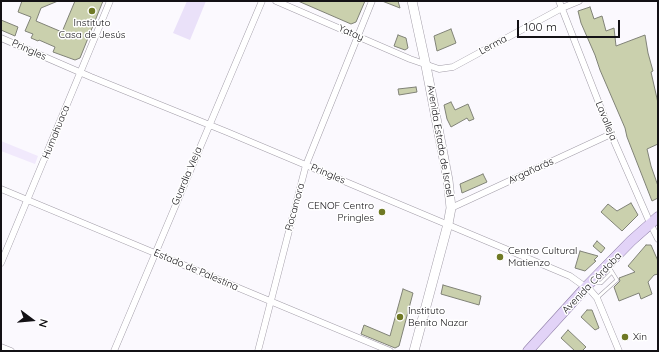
<!DOCTYPE html>
<meta charset="utf-8">
<style>
body{margin:0}
#map{position:relative;width:659px;height:352px;overflow:hidden;background:#fbf9fe;font-family:Quicksand,sans-serif}
canvas{display:block}
.frame{position:absolute;inset:0;border:2px solid #131115;pointer-events:none}
.north{position:absolute;left:12px;top:300px;width:40px;height:40px;-webkit-text-stroke:3px #fff;paint-order:stroke;rotate:106deg;font-size:11px;font-weight:700;line-height:16px;text-align:center;color:#131115}
.north::after{content:'';display:block;margin:auto;width:14px;height:18px;background:#131115;clip-path:polygon(50% 0,100% 100%,50% 72%,0 100%)}
.scale{position:absolute;left:517px;top:20px;width:103px;height:18px;box-sizing:border-box;border:2px solid #131115;border-top:0;padding-left:5px;font-size:12px;line-height:14px;white-space:nowrap;color:#131115;-webkit-text-stroke:3px #fff;paint-order:stroke}
</style>
<div id="map">
<canvas width="659" height="352"></canvas>
<div class="frame"></div>
<div class="north">N</div>
<div class="scale">100 m</div>
</div>
<script>
const ctx = document.querySelector('canvas').getContext('2d');
ctx.lineJoin = 'round';
function paint(path, color) { ctx.fillStyle = color; ctx.fill(path, 'evenodd'); }
const toPath = rows => new Path2D(rows.map(r => 'M' + r).join(''));
function stroke(path, color, width, dash) { ctx.strokeStyle = color; ctx.lineWidth = width; ctx.lineCap = dash ? 'butt' : 'round'; ctx.setLineDash(dash || []); ctx.stroke(path); }
function write(font, color, halo, rows, align = 'center') {
  ctx.font = font + ' Quicksand,sans-serif'; ctx.lineWidth = 3; ctx.setLineDash([]); ctx.textBaseline = 'middle'; ctx.strokeStyle = halo; ctx.fillStyle = color; for (const [text, x, y, turn = 0] of rows) {
    ctx.save(); ctx.translate(x, y); ctx.rotate((+turn || 0) * Math.PI / 180); ctx.textAlign = isNaN(turn) ? turn : align; if (halo) ctx.strokeText(text, 0, 0); ctx.fillText(text, 0, 0); ctx.restore();
  }
}
paint(toPath([
 [1,141,38,156,35,164,1,151]
]), '#f1e9fc');
paint(toPath([
 [187,1,206,1,190,40,173,33]
]), '#eae1f9');
const building = toPath([
 [22,1,58,1,41,8,36,21,62,32,75,1,103,1,80,58,75,60,53,52,55,47,39,40,38,41,31,38,33,34,25,31,31,17,18,12,22,1],
 [298,1,365,1,356,22,351,24,298,1],
 [382,1,398,1,400,8,382,1],
 [590,7,594,19,602,16,606,31,614,28,616,46,645,35,648,53,653,71,651,72,658,103,658,144,647,149,651,166,658,186,658,198,652,201,627,137,625,128,600,70,595,55,581,23,578,11,590,7],
 [1,20,18,27,15,36,1,30,1,20],
 [451,29,456,43,437,51,434,36,451,29],
 [398,35,406,38,408,48,405,50,394,46,398,35],
 [416,87,417,92,399,95,398,89,416,87],
 [451,102,455,110,468,104,474,119,469,121,467,118,451,127,447,119,444,105,451,102],
 [483,174,487,182,462,193,460,184,483,174],
 [631,203,638,215,622,231,601,212,608,204,617,211,631,203],
 [597,241,605,248,601,253,593,246,597,241],
 [646,245,651,245,658,261,658,274,654,275,648,282,652,294,641,299,639,293,619,301,614,287,620,281,619,278,635,272,628,266,646,245],
 [580,251,598,256,594,260,596,261,585,271,575,268,580,251],
 [443,285,481,296,479,305,441,294,443,285],
 [403,289,413,293,399,346,395,348,361,334,364,325,390,336,403,289],
 [587,310,592,310,599,328,595,330,581,317,587,310],
 [568,330,586,347,582,351,575,351,561,338,568,330]
]);
paint(building, '#cad0ad');
stroke(building, '#808277', 1);
const service = toPath([
 [594,283,601,283,612,272],
 [597,298,617,280,609,267]
]);
const minor = toPath([
 [276,1,410,59,439,69,453,67,562,8,579,1],
 [559,1,611,134,650,223,658,239],
 [1,38,91,77,227,132,570,276,591,291,597,298,619,351],
 [1,189,390,351],
 [451,208,611,134],
 [1,263,110,1],
 [1,347,11,351],
 [114,351,262,1],
 [258,351,306,165,372,1]
]);
const secondary = toPath([
 [412,1,426,66,448,180,451,208,448,224,414,351]
]);
const primary = toPath([
 [528,351,586,287,631,241,658,217]
]);
stroke(service, '#a29da8', 4);
stroke(minor, '#a29da8', 7);
stroke(secondary, '#a29da8', 10);
stroke(primary, '#8d7ca5', 11);
stroke(service, '#fff', 3);
stroke(minor, '#fff', 6);
stroke(secondary, '#fff', 9);
stroke(primary, '#e2d3f7', 10);
for (const [x, y, r, color] of [
 [92,11,4,"#6f7924"],
 [382,212,4,"#6f7924"],
 [500,257,4,"#6f7924"],
 [400,317,4,"#6f7924"],
 [625,337,4,"#6f7924"]
]) { const dot = new Path2D(); dot.arc(x, y, r, 0, 2 * Math.PI); ctx.fillStyle = color; ctx.fill(dot); stroke(dot, '#fff', 1.5); }
write('10px', '#131115', '#fff', [
 ["Instituto",92,23,"center"],
 ["Casa de Jesús",92,35,"center"],
 ["CENOF Centro",374,206,"right"],
 ["Pringles",374,218,"right"],
 ["Centro Cultural",508,251],
 ["Matienzo",508,263],
 ["Instituto",408,311],
 ["Benito Nazar",408,323],
 ["Xin",633,337]
], 'left');
write('10px', '#131115', '#fff', [
 ["Yatay",351,33,23],
 ["Lerma",493,45,-28],
 ["Pringles",29,50,24],
 ["Lavalleja",606,121,68],
 ["Humahuaca",56,132,-68],
 ["Avenida Estado de Israel",440,141,80],
 ["Argañarás",531,171,-25],
 ["Pringles",328,174,23],
 ["Guardia Vieja",187,176,-67],
 ["Rocamora",295,207,-75],
 ["Estado de Palestina",196,270,23],
 ["Avenida Córdoba",592,283,-46]
]);
</script>
